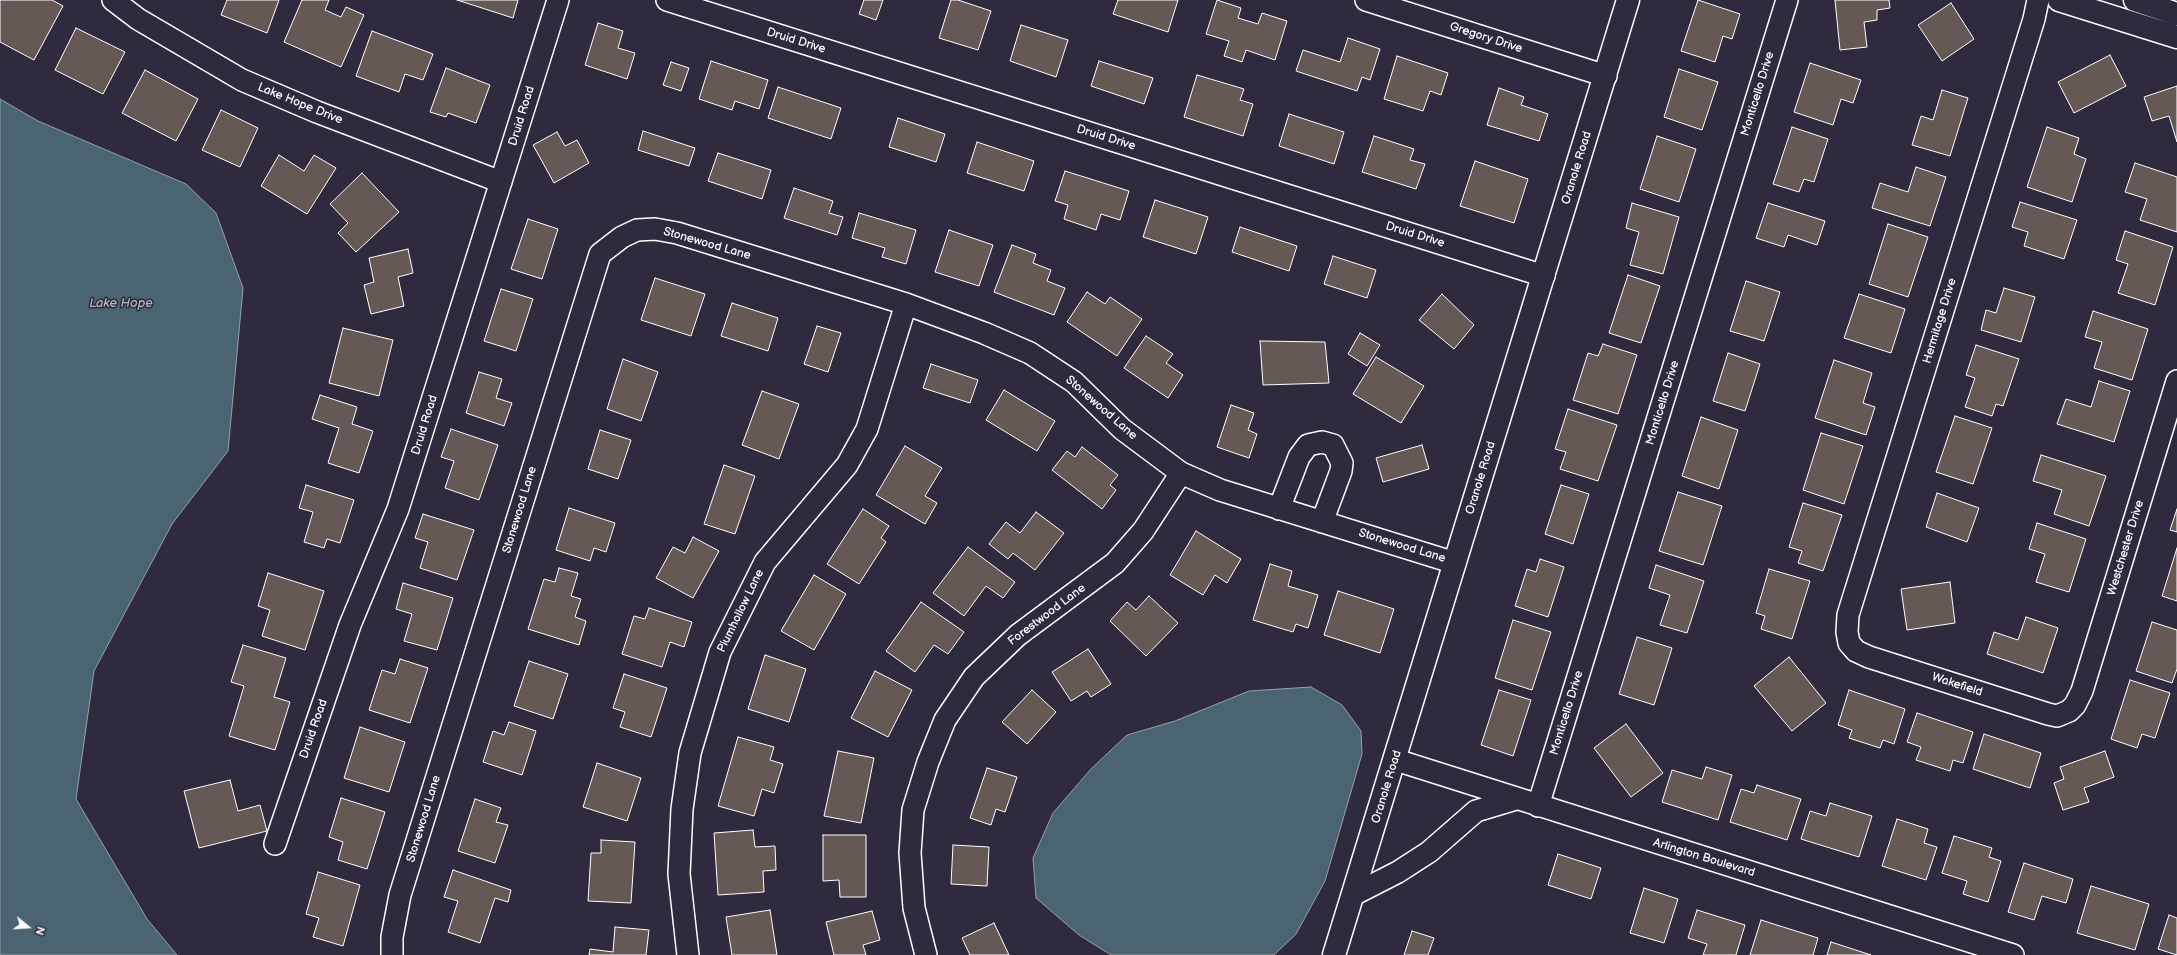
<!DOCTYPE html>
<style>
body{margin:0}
#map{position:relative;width:2177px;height:955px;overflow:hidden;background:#2f2a3d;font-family:"Balsamiq Sans",sans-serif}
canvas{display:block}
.north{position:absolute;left:8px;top:907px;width:40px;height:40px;-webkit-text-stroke:3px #2f2a3d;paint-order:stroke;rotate:108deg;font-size:11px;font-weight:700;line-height:16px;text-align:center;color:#fff}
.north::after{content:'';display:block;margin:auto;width:14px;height:18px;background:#fff;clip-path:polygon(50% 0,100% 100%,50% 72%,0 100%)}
</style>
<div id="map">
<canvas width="2177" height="955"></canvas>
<div class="north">N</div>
</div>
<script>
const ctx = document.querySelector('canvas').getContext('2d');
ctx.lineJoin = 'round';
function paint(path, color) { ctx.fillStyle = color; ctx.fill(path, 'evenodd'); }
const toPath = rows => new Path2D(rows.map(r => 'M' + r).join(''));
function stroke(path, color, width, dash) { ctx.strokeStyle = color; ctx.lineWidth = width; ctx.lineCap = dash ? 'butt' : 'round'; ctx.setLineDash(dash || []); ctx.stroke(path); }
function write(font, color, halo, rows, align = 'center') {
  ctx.font = font + ' "Balsamiq Sans",sans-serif'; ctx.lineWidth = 3; ctx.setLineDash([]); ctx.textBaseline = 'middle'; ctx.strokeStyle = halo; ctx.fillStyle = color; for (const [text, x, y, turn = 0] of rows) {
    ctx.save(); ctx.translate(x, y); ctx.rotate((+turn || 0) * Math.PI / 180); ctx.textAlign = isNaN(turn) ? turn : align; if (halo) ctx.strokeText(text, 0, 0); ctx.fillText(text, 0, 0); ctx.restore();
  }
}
const water = toPath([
 [0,99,38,121,186,184,216,213,243,288,228,451,172,524,94,671,76,799,147,919,177,955,0,955,0,99],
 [1311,687,1342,705,1361,731,1362,754,1325,881,1296,934,1274,955,1111,955,1079,935,1036,898,1033,858,1053,813,1091,769,1127,735,1175,721,1249,691,1311,687]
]);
paint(water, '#4b6473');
stroke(water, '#93a2ab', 1);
const building = toPath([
 [0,0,52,0,63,6,34,60,0,42,0,0],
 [227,0,279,0,267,33,221,15,227,0],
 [302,0,329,0,325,10,341,17,346,7,364,15,341,67,284,42,302,0],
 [457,0,518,0,513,18,457,0],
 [864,0,883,0,876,20,859,14,864,0],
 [951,0,958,0,991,11,978,50,939,38,951,0],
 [1118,0,1178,0,1168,32,1113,14,1118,0],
 [1217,0,1241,8,1238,18,1258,24,1262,13,1287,21,1275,60,1246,50,1242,62,1224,56,1229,41,1206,34,1217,0],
 [1698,0,1740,14,1732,39,1723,36,1715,62,1681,51,1698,0],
 [1835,0,1889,0,1890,8,1877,10,1877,20,1864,22,1867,47,1840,50,1835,0],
 [1951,3,1974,39,1942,61,1918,25,1951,3],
 [598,23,623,31,618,48,635,53,627,79,585,65,598,23],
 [1021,25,1068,40,1056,77,1010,61,1021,25],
 [76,28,125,52,103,94,55,70,76,28],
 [372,31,433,54,423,80,405,74,399,92,356,76,372,31],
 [1348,38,1380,49,1370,80,1362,77,1357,91,1296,71,1303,50,1340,62,1348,38],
 [2110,55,2126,86,2074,113,2058,82,2110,55],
 [1397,56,1448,73,1441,95,1430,91,1423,111,1384,99,1397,56],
 [711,61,768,80,759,109,735,101,732,110,699,99,711,61],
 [1099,61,1153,78,1144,104,1091,86,1099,61],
 [671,62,689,68,681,91,663,85,671,62],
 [1810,63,1861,80,1853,103,1841,99,1833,125,1794,112,1810,63],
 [446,68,490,85,476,123,448,113,446,117,430,112,446,68],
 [1679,69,1718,82,1702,130,1664,117,1679,69],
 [145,70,198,99,176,141,122,113,145,70],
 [1197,75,1244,89,1240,100,1253,104,1243,136,1184,117,1197,75],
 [2177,86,2177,142,2169,116,2152,121,2144,97,2177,86],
 [778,87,841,108,831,139,768,118,778,87],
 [1499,88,1524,97,1521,105,1548,114,1539,141,1487,125,1499,88],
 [1942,90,1968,98,1950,156,1912,145,1921,116,1933,120,1942,90],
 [221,110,258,128,240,167,202,150,221,110],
 [1289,114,1344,132,1334,164,1279,146,1289,114],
 [898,118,945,134,936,162,889,147,898,118],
 [1792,127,1828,139,1814,182,1804,179,1799,192,1773,184,1792,127],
 [2047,127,2079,138,2074,154,2086,159,2072,202,2027,187,2047,127],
 [643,131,695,148,689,166,638,150,643,131],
 [557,132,565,146,577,140,589,163,554,183,533,145,557,132],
 [1374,136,1414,149,1410,160,1425,164,1416,189,1362,172,1374,136],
 [1657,136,1696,149,1679,202,1640,189,1657,136],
 [977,142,1034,161,1024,191,967,173,977,142],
 [718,153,771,170,762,199,708,181,718,153],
 [279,155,304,171,314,155,336,168,307,214,261,186,279,155],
 [1475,161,1528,179,1514,223,1460,206,1475,161],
 [2135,163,2177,177,2177,232,2140,220,2147,199,2125,192,2135,163],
 [1916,167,1946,177,1930,226,1872,208,1880,183,1908,192,1916,167],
 [1065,171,1129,191,1120,220,1101,214,1096,230,1064,219,1068,205,1055,201,1065,171],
 [362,173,399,212,356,252,338,233,348,223,330,204,362,173],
 [794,188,833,201,829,213,843,217,837,235,784,218,794,188],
 [1155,200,1208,217,1196,254,1143,237,1155,200],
 [2020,202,2077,220,2064,259,2024,246,2028,232,2012,227,2020,202],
 [1632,203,1679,217,1663,274,1630,265,1639,232,1626,228,1632,203],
 [1768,203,1825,221,1817,245,1788,235,1784,247,1756,238,1768,203],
 [859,213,916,230,906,264,882,257,885,248,852,238,859,213],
 [528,219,558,229,542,279,511,269,528,219],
 [1888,224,1928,237,1908,297,1869,284,1888,224],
 [1240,227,1297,246,1289,271,1232,252,1240,227],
 [949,230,993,245,979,286,935,272,949,230],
 [2125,231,2173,247,2155,305,2118,293,2128,264,2116,260,2125,231],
 [1012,245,1036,254,1033,263,1051,270,1047,281,1065,288,1054,315,994,292,1012,245],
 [408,249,413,273,398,277,404,306,371,314,364,285,374,282,369,258,408,249],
 [1333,256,1376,270,1367,298,1324,284,1333,256],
 [1628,275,1660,286,1641,343,1609,333,1628,275],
 [655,278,705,294,691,336,641,320,655,278],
 [1746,281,1780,292,1764,341,1730,331,1746,281],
 [2004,288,2035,297,2021,342,1981,330,1986,310,1996,313,2004,288],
 [501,289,533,299,516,351,484,341,501,289],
 [1087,292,1105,304,1110,297,1142,319,1117,356,1067,322,1087,292],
 [1442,294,1474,325,1454,349,1419,320,1442,294],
 [1859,294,1905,309,1891,353,1844,338,1859,294],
 [732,303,778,318,768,351,721,336,732,303],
 [2093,311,2148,329,2132,380,2094,368,2102,342,2085,337,2093,311],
 [817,326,841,333,828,372,804,364,817,326],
 [343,328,393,340,379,396,329,383,343,328],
 [1360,333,1380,345,1367,366,1348,354,1360,333],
 [1146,336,1173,354,1166,363,1183,375,1168,398,1124,368,1146,336],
 [1260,341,1325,342,1329,383,1263,385,1260,341],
 [1603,344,1637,355,1618,414,1573,400,1588,353,1598,356,1603,344],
 [1976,345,2019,359,2003,406,1996,404,1992,416,1965,407,1975,378,1966,375,1976,345],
 [1728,353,1760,364,1745,411,1713,401,1728,353],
 [1376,357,1424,386,1401,423,1353,394,1376,357],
 [623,359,658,372,641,421,607,409,623,359],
 [1834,360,1872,373,1863,403,1875,407,1866,435,1815,418,1834,360],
 [931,364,978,380,970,403,923,388,931,364],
 [479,372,502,379,496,398,512,403,504,426,466,413,479,372],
 [2099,381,2130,391,2114,442,2057,424,2066,399,2091,407,2099,381],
 [1004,390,1055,421,1037,451,986,420,1004,390],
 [762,391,799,404,779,459,742,445,762,391],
 [320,395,357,407,352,424,373,431,359,473,328,463,339,428,312,419,320,395],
 [1231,405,1254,413,1248,430,1257,434,1249,458,1217,447,1231,405],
 [1568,409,1617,425,1598,481,1560,469,1566,452,1555,449,1568,409],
 [1955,416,1992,428,1973,484,1936,472,1955,416],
 [1701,417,1738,430,1719,489,1682,476,1701,417],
 [451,429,498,445,479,500,445,488,454,461,441,457,451,429],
 [600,430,631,440,618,479,588,469,600,430],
 [1821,433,1863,446,1844,504,1803,490,1821,433],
 [1422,445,1429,469,1383,482,1376,458,1422,445],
 [905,446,942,468,925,496,937,503,925,524,876,495,905,446],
 [1082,447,1118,475,1110,485,1116,490,1102,509,1052,470,1067,451,1075,457,1082,447],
 [2041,455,2106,476,2089,526,2054,514,2062,490,2033,481,2041,455],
 [724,465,755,476,735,534,704,524,724,465],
 [306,485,354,500,340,543,327,539,324,548,304,542,313,512,299,508,306,485],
 [1561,485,1589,494,1573,544,1545,534,1561,485],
 [1678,492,1722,506,1703,565,1659,551,1678,492],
 [1937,493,1979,508,1967,542,1926,527,1937,493],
 [1803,503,1842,515,1823,571,1798,563,1802,551,1789,547,1803,503],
 [569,508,615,523,606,552,594,548,590,561,556,550,569,508],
 [863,509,889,526,881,538,886,542,859,584,827,564,863,509],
 [2177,509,2177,532,2170,530,2177,509],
 [1036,512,1064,533,1035,570,1013,553,1008,559,989,544,1006,522,1020,533,1036,512],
 [423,514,474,530,457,580,420,568,428,542,415,538,423,514],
 [2037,523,2086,539,2069,592,2036,582,2045,554,2029,549,2037,523],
 [1196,531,1241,559,1227,583,1215,575,1203,595,1170,575,1196,531],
 [693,537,719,551,693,598,656,578,673,547,685,553,693,537],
 [968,547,1015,582,1003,598,986,586,964,616,933,593,968,547],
 [2177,548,2177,601,2162,596,2177,548],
 [1540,559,1564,567,1548,617,1515,606,1527,569,1536,572,1540,559],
 [1270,564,1292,571,1288,586,1318,595,1308,628,1296,624,1293,632,1253,620,1270,564],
 [1656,565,1704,581,1687,633,1660,625,1670,595,1649,588,1656,565],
 [559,568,578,573,571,596,581,599,575,617,586,621,579,645,528,629,544,579,555,582,559,568],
 [1769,569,1810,581,1792,639,1761,629,1765,616,1756,613,1769,569],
 [268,573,324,591,305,650,262,636,270,610,258,606,268,573],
 [814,575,846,594,814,650,781,631,814,575],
 [1950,582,1955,623,1907,630,1901,589,1950,582],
 [403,583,453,598,437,650,404,641,412,614,396,609,403,583],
 [1338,591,1394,609,1380,653,1324,635,1338,591],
 [1149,596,1178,623,1146,656,1110,621,1127,602,1136,610,1149,596],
 [921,602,964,632,948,654,934,645,915,672,886,651,921,602],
 [649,608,692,622,684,647,670,642,662,667,622,654,634,616,645,619,649,608],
 [2026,617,2058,628,2043,673,1987,654,1994,632,2018,640,2026,617],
 [1513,620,1551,632,1532,690,1495,678,1513,620],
 [2152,622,2177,630,2177,669,2172,683,2136,671,2152,622],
 [1637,637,1672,648,1654,705,1619,694,1637,637],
 [243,645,286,658,274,697,290,702,275,750,229,736,244,686,231,682,243,645],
 [1088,649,1111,684,1091,697,1087,691,1071,701,1052,672,1088,649],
 [765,655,806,669,789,722,748,709,765,655],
 [1789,657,1826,703,1792,731,1754,686,1789,657],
 [400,659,428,668,410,723,369,710,382,670,395,674,400,659],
 [529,661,568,674,553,719,514,706,529,661],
 [875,671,912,690,888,737,851,718,875,671],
 [624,674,667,688,651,737,620,727,625,712,613,708,624,674],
 [2130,680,2170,693,2155,738,2142,734,2137,748,2111,739,2130,680],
 [1032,690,1056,712,1027,744,1002,722,1032,690],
 [1499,690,1531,700,1513,756,1481,745,1499,690],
 [1849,690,1905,709,1894,744,1883,740,1880,748,1849,738,1852,730,1838,725,1849,690],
 [1917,713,1973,732,1963,763,1953,760,1950,771,1916,760,1921,747,1907,742,1917,713],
 [509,722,536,731,522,775,483,762,493,731,504,735,509,722],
 [1626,724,1663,773,1631,797,1594,748,1626,724],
 [360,727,405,742,389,792,344,778,360,727],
 [1984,734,2041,753,2030,788,1973,769,1984,734],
 [738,737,774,747,770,760,783,764,774,793,762,789,754,816,718,806,738,737],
 [838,751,874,758,861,823,824,816,838,751],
 [2105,751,2114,777,2084,788,2089,802,2063,810,2054,783,2064,779,2060,767,2105,751],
 [597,763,641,778,627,821,583,807,597,763],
 [1706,767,1732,775,1718,820,1662,802,1672,770,1702,779,1706,767],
 [987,768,1017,777,1005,812,996,809,991,825,970,818,987,768],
 [230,780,238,811,260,805,267,831,199,848,184,791,230,780],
 [1757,785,1801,799,1787,840,1730,822,1741,789,1754,793,1757,785],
 [341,798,385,812,367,869,338,860,343,842,329,837,341,798],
 [475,799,501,808,496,822,508,825,495,863,458,851,475,799],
 [1830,803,1872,816,1859,857,1801,839,1810,811,1826,816,1830,803],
 [1897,819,1928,829,1924,843,1937,847,1926,880,1882,866,1897,819],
 [753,830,755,847,775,846,776,870,763,871,764,892,718,895,714,833,753,830],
 [823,835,866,835,866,897,840,897,839,880,823,881,823,835],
 [1954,836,1992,848,1989,857,2001,861,1988,902,1963,894,1967,881,1942,873,1954,836],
 [601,840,635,842,631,903,588,901,591,853,601,853,601,840],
 [953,845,989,847,987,886,951,884,953,845],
 [1558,854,1601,868,1591,899,1548,885,1558,854],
 [2024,863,2073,879,2066,903,2042,896,2034,920,2008,912,2024,863],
 [453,870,511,890,508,902,495,898,480,943,448,932,458,901,444,897,453,870],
 [318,872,360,885,343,946,313,937,319,918,306,914,318,872],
 [2091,886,2149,904,2135,950,2077,933,2091,886],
 [1644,888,1678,899,1664,943,1630,933,1644,888],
 [770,910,777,955,732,955,726,917,770,910],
 [1697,910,1745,925,1736,955,1703,955,1707,944,1688,938,1697,910],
 [872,911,880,940,863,945,866,955,834,955,826,922,872,911],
 [2169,915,2177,918,2177,955,2158,949,2169,915],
 [1761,920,1818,938,1813,955,1750,955,1761,920],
 [994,923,1009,955,970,955,962,938,994,923],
 [615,927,649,930,646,955,589,955,590,949,613,952,615,927],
 [1412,931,1434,938,1428,955,1404,955,1412,931],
 [1831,942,1871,955,1827,955,1831,942]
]);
paint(building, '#655955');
stroke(building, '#fff', 1);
const street = toPath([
 [113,0,138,19,242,80,317,112,501,182],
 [667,0,1544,276],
 [1366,0,1606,76],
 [2038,0,2034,19,1848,615,1847,632,1849,643,1856,651,1869,657,2048,714,2057,716,2069,711,2075,705,2082,691,2177,381],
 [1279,509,1299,457,1308,445,1322,442,1333,445,1342,463,1341,471,1322,522],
 [1396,760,2013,955],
 [1538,806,1787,0],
 [275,844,350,625,398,509,558,0],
 [1353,895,1398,872,1429,852,1476,811,1516,799],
 [392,955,392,937,400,895,600,254,622,237,637,230,655,229,677,233,906,304,984,333,1030,353,1074,382,1122,429,1181,473,1220,490,1455,563],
 [688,955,679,874,682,809,690,753,720,652,765,562,847,465,867,429,906,304],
 [926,955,914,908,910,853,913,810,928,762,945,720,974,677,1018,635,1115,563,1143,531,1181,473]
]);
const secondary = toPath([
 [2059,0,2177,37],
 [2135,0,2177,14],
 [1334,955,1628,0]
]);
stroke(street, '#fff', 24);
stroke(secondary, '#fff', 25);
stroke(street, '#2f2a3d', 21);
stroke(secondary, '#2f2a3d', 22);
write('12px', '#fff', '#2f2a3d', [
 ["Gregory Drive",1486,38,18],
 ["Druid Drive",796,41,17],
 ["Monticello Drive",1758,94,-73],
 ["Lake Hope Drive",300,104,22],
 ["Druid Road",522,116,-73],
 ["Druid Drive",1106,138,17],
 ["Oranole Road",1577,168,-73],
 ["Druid Drive",1415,235,17],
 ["Stonewood Lane",707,244,16],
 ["Hermitage Drive",1940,321,-73],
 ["Monticello Drive",1663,403,-73],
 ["Stonewood Lane",1101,408,41],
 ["Druid Road",425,425,-73],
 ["Oranole Road",1481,478,-73],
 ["Stonewood Lane",520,510,-73],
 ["Stonewood Lane",1402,546,17],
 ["Westchester Drive",2126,548,-73],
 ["Plumhollow Lane",741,611,-64],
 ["Forestwood Lane",1047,615,-37],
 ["Wakefield",1957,685,18],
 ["Monticello Drive",1567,713,-73],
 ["Druid Road",314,729,-71],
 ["Oranole Road",1387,787,-73],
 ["Stonewood Lane",424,819,-73],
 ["Arlington Boulevard",1704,858,17]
]);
write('italic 13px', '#aeb9c0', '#2f2a3d', [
 ["Lake Hope",121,304]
]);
</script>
